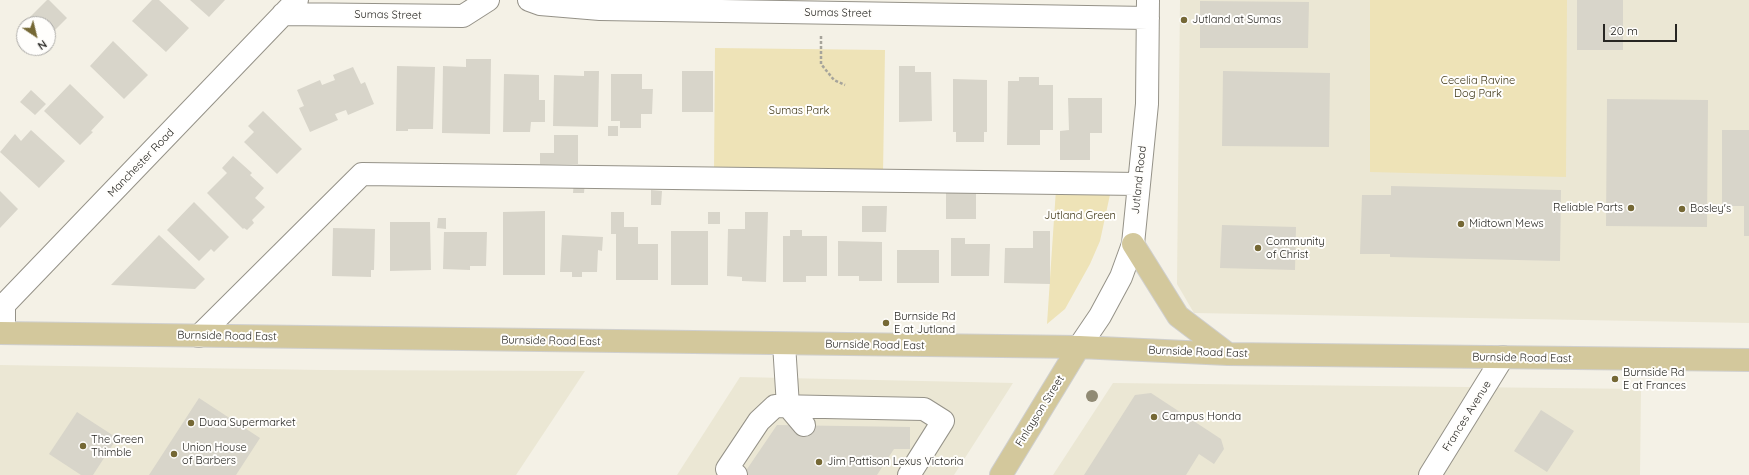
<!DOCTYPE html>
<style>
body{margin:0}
#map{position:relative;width:1749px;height:475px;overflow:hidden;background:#f4f1e6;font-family:Quicksand,sans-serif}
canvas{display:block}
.north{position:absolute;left:16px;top:16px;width:40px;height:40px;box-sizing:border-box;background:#fffefc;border:1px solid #a9a8a5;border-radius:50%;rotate:145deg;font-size:11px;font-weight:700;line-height:16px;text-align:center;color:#272622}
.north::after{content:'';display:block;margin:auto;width:14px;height:18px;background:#756835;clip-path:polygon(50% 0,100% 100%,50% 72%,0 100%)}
.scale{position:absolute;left:1603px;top:24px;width:74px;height:18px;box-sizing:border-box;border:2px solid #272622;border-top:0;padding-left:5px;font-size:12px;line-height:14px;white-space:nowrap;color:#272622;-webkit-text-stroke:3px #fffefc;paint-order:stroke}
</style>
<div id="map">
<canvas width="1749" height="475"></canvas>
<div class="north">N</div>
<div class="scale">20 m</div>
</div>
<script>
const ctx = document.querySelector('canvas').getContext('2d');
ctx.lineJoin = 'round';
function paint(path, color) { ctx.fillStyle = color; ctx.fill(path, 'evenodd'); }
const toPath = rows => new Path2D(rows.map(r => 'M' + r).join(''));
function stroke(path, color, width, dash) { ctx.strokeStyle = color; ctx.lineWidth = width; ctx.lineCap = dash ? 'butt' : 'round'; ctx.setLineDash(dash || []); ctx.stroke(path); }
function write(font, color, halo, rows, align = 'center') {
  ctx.font = font + ' Quicksand,sans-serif'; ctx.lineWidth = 4; ctx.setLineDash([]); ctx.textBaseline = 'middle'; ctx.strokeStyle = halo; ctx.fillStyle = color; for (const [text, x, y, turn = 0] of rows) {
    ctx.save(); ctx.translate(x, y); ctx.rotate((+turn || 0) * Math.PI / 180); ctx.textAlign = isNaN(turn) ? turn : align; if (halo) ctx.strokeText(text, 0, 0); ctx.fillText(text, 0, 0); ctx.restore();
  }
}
paint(toPath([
 [1180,0,1749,0,1749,323,1194,313,1177,284],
 [0,365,322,370,585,371,516,475,0,475],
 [740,377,1013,383,954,475,677,475],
 [1113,383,1641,389,1640,475,1053,475]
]), '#ebe7d4');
paint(toPath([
 [1370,0,1567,0,1566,177,1370,172],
 [715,48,885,50,883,174,714,172],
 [1056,189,1111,190,1100,241,1090,264,1065,309,1047,324]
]), '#eee3b7');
paint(toPath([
 [47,0,49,0,67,18,49,36,48,34,48,24,38,24,30,17],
 [152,0,159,0,189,28,166,52,132,21],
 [190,0,225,0,209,17],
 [1577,0,1623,0,1623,50,1577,50],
 [1200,1,1309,2,1308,48,1200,48],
 [113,41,148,75,124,99,90,66],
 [466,59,491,59,490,134,442,133,443,66,466,67],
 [397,66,435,67,433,129,408,129,408,131,396,131],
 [899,66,915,66,915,72,931,72,932,121,899,122],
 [353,67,361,84,365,82,374,104,348,115,346,110,335,114,338,120,310,132,299,108,304,106,297,90,320,80,322,85,335,80,333,75],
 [584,71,599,71,598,127,553,126,554,75,584,76],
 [682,71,713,71,713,112,682,112],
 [1223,71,1330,73,1329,147,1222,146],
 [504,74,539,75,539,100,545,100,545,122,531,122,530,132,503,132],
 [611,74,642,74,642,89,653,89,652,114,641,114,641,128,620,128,620,121,611,121],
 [1019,77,1039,77,1039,85,1053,85,1053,130,1040,130,1040,145,1007,145,1008,81,1019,81],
 [953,79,987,80,987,132,984,132,984,142,956,142,956,132,953,132],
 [70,84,104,117,91,131,93,132,80,145,44,111],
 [31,90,46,104,35,115,20,102],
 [1068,98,1102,98,1102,133,1090,133,1090,160,1060,160,1060,131,1069,130],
 [1607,99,1708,100,1707,227,1606,226],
 [263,111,302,149,277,174,244,142,254,132,248,126],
 [608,126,618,126,618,136,608,136],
 [31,130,65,161,39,188,0,152,15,134,21,141],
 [1722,130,1749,130,1749,236,1744,236,1744,206,1722,206],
 [554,135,578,135,578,164,540,164,540,153,554,153],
 [233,156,252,173,250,175,264,188,255,198,265,207,252,220,254,223,247,230,244,228,243,229,207,193,227,173,222,168],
 [574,180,585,181,584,193,573,193],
 [1391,186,1561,190,1560,261,1390,257,1390,254,1360,254,1362,195,1391,195],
 [946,189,976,189,976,219,946,219],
 [651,190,662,191,661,205,651,205],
 [0,191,18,209,0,228],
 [194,202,229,237,214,252,211,249,199,261,167,230],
 [862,206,887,206,886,232,862,232],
 [545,211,545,275,503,275,503,212],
 [611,212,624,212,624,227,638,227,638,244,658,244,658,280,616,280,616,234,611,234],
 [708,212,720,212,720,224,708,224],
 [745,212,768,212,766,282,742,281,742,277,727,276,728,229,745,229],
 [438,218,446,218,446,229,437,228],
 [390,222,430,222,431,270,390,271],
 [1222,225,1296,227,1295,270,1220,268],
 [333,228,375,229,374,270,371,270,371,277,332,276],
 [790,230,802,230,802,236,827,236,827,276,806,276,806,282,783,282,783,236,790,236],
 [671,231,708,231,708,285,671,285],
 [1033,231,1050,231,1050,284,1004,283,1005,248,1033,248],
 [444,232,487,232,486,266,470,266,470,270,443,269],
 [159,235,205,279,195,289,111,285],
 [562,235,603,237,602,251,598,250,597,272,582,272,582,277,572,277,572,272,560,272],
 [951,238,965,238,965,244,990,244,989,276,951,276],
 [838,241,882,242,882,281,859,281,859,276,838,276],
 [897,250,939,250,939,283,897,283],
 [1151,393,1221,439,1224,449,1214,464,1199,454,1186,475,1084,475,1135,395],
 [199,398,260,438,236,475,149,475],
 [1541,410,1574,431,1547,472,1514,451],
 [77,412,117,438,93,475,81,475,49,454],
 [777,425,910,427,910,449,894,449,877,475,743,475]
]), '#d8d5ca');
const minor = toPath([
 [529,0,540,4,600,9,1148,18],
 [283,14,463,16,488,0],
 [4,333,4,305,297,0],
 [199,336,362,174,1139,184],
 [784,344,788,406,804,425],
 [1079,347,1100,316,1121,277,1133,244,1147,104,1148,0],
 [736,475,727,469,759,421,775,406,924,409,943,421,909,475],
 [1430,475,1503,357]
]);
const major = toPath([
 [1133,244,1178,316,1228,354],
 [0,333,1079,347,1228,354,1749,360],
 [1001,475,1079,347]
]);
stroke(minor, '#959288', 24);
stroke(major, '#cfcfce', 24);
stroke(toPath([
 [821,36,821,64,834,80,845,85]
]), '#a6a49b', 2.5, [3, 2]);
stroke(minor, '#fff', 22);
stroke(major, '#d3c89c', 22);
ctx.fillStyle = '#908a74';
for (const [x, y] of [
 [1092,396]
]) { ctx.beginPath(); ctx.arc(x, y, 6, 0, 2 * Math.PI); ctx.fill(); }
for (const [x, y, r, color] of [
 [1184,20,4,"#756835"],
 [1631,208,4,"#756835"],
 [1682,209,4,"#756835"],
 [1461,224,4,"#756835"],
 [1258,248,4,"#756835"],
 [886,323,4,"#756835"],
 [1615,379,4,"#756835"],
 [1154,417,4,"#756835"],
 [191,423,4,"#756835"],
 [83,446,4,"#756835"],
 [174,454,4,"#756835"],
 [819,462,4,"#756835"]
]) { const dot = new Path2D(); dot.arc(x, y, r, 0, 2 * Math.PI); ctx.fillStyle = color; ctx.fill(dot); stroke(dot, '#fffefc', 1.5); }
write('11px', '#272622', '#fffefc', [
 ["Sumas Street",838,13,1],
 ["Sumas Street",388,15,1],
 ["Manchester Road",141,163,-46],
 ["Jutland Road",1139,180,-84],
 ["Burnside Road East",227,336,1],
 ["Burnside Road East",551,341,1],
 ["Burnside Road East",875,345,1],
 ["Burnside Road East",1198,352,2],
 ["Burnside Road East",1522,358,1],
 ["Finlayson Street",1040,411,-58],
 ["Frances Avenue",1467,416,-58]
]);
write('11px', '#272622', '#fffefc', [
 ["Jutland at Sumas",1192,20],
 ["Reliable Parts",1623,208,"right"],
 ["Bosley's",1690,209],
 ["Midtown Mews",1469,224],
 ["Community",1266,242],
 ["of Christ",1266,255],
 ["Burnside Rd",894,317],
 ["E at Jutland",894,330],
 ["Burnside Rd",1623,373],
 ["E at Frances",1623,386],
 ["Campus Honda",1162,417],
 ["Duaa Supermarket",199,423],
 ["The Green",91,440],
 ["Thimble",91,453],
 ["Union House",182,448],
 ["of Barbers",182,461],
 ["Jim Pattison Lexus Victoria",827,462]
], 'left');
write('11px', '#3e3616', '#fffefc', [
 ["Cecelia Ravine",1478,81],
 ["Dog Park",1478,94],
 ["Sumas Park",799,111],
 ["Jutland Green",1080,216]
]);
</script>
